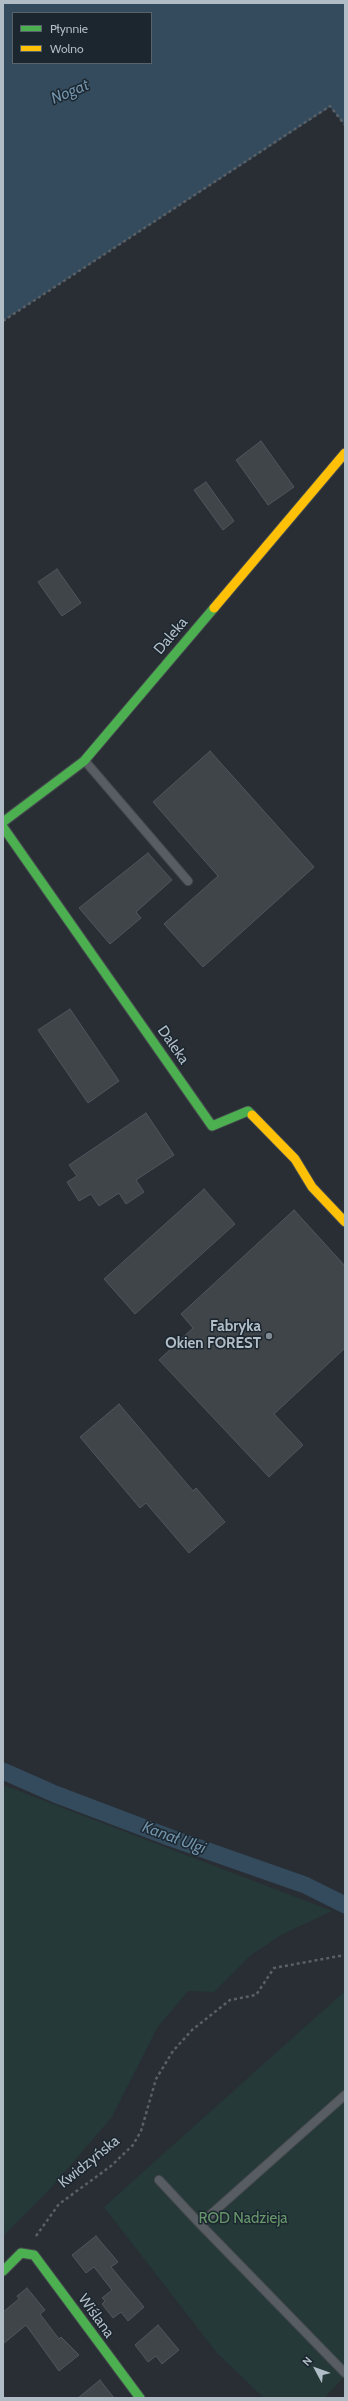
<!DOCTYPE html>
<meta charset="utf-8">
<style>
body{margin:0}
#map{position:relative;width:348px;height:2401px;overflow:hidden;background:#282e34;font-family:Cabin,sans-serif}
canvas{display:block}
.frame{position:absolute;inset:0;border:4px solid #b0bcc6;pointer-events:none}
.legend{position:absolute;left:12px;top:12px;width:140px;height:52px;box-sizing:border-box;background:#1b262f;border:1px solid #57626b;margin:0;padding:5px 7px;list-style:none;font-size:12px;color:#b0bcc6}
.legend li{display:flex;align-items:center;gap:8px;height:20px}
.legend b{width:20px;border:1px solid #57626b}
.north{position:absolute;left:296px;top:2349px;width:40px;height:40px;-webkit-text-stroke:3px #1b262f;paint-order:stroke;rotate:311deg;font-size:11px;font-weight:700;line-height:16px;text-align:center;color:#b0bcc6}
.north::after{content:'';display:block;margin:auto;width:14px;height:18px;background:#b0bcc6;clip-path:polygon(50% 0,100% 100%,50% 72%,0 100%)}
</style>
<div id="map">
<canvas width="348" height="2401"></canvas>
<div class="frame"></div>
<ul class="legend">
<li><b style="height:5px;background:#4caf50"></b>Płynnie</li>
<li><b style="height:5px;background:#ffc107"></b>Wolno</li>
</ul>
<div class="north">N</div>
</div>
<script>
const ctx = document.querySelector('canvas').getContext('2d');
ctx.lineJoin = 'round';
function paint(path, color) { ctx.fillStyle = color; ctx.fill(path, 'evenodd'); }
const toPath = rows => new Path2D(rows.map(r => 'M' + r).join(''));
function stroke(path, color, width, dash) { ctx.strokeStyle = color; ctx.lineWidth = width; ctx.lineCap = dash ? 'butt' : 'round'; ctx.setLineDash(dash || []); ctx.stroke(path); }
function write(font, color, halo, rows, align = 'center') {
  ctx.font = font + ' Cabin,sans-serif'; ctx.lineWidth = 3; ctx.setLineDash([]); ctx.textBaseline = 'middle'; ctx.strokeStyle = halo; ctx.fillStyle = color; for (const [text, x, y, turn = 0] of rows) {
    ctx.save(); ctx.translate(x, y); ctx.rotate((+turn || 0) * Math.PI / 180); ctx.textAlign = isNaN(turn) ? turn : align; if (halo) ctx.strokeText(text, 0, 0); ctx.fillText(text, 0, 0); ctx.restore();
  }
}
paint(toPath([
 [3,1785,332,1911,281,1935,251,1955,214,1992,188,1991,157,2028,112,2117,50,2189,3,2236],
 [345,1991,345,2376,324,2398,264,2398,217,2353,104,2207]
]), '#253939');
paint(toPath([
 [3,3,345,3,345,125,330,107,3,321],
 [13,13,151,13,151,63,13,63]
]), '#344b5d');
stroke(toPath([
 [3,1771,55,1794,171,1838,305,1885,345,1905]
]), '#344b5d', 17);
const building = toPath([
 [261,441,294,487,268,505,236,460,261,441],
 [206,482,234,521,223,530,194,490,206,482],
 [57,569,81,603,62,616,38,582,57,569],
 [210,751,314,867,203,967,164,924,218,876,153,802,210,751],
 [148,853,172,880,136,912,141,918,110,944,79,908,148,853],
 [70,1009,119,1081,88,1103,38,1030,70,1009],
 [146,1113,174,1155,136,1180,144,1192,126,1204,119,1193,99,1206,91,1194,79,1201,67,1182,77,1176,69,1165,146,1113],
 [204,1189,235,1224,135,1314,104,1279,204,1189],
 [294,1210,345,1266,345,1348,274,1414,303,1445,269,1477,159,1360,193,1328,181,1314,294,1210],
 [119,1404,193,1491,196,1488,225,1522,189,1553,146,1503,140,1508,80,1437,119,1404],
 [96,2236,118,2262,111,2267,144,2307,128,2321,121,2312,113,2318,102,2304,105,2301,102,2298,112,2290,94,2267,86,2273,72,2255,96,2236],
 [27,2288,45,2310,40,2314,59,2339,61,2337,79,2355,59,2371,26,2325,3,2344,3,2312,19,2299,17,2296,27,2288],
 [158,2325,179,2350,162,2364,156,2356,148,2362,135,2345,158,2325],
 [100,2380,114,2398,78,2398,100,2380]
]);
paint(building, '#40454a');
stroke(building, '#4f565c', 1);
const lane = toPath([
 [85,761,188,881],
 [345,2095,200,2224,345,2373],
 [159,2180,200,2224]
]);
const fast = toPath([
 [3,822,84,761,214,608],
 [3,827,212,1126,248,1111,252,1115],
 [3,2271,21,2253,34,2255,140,2398]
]);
const slow = toPath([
 [214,608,345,453],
 [252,1115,295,1159,312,1187,345,1222]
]);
stroke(lane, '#464a4f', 10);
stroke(fast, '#464a4f', 11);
stroke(slow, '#464a4f', 11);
stroke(toPath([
 [3,321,330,106,345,125],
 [36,2236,59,2204,111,2166,133,2145,141,2131,156,2079,173,2051,192,2030,230,2000,256,1995,274,1968,345,1955]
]), '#5a6065', 2.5, [3, 3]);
stroke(lane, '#575d62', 8);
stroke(fast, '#4caf50', 9);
stroke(slow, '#ffc107', 9);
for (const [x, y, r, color] of [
 [269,1336,4,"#808a93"]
]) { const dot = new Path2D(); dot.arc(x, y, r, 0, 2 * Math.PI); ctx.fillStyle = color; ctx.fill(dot); stroke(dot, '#1b262f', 1.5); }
write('15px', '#b0bcc6', '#1b262f', [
 ["Daleka",171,636,-50],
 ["Daleka",173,1045,55],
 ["Kwidzyńska",89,2162,-39],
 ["Wiślana",96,2316,54]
]);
write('bold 15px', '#b0bcc6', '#1b262f', [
 ["Fabryka",261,1327],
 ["Okien FOREST",261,1344]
], 'right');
write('15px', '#67976b', '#1b262f', [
 ["ROD Nadzieja",243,2219]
]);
write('italic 16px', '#7092aa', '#1b262f', [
 ["Nogat",70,92,-23],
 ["Kanał Ulgi",174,1838,20]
]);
</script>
